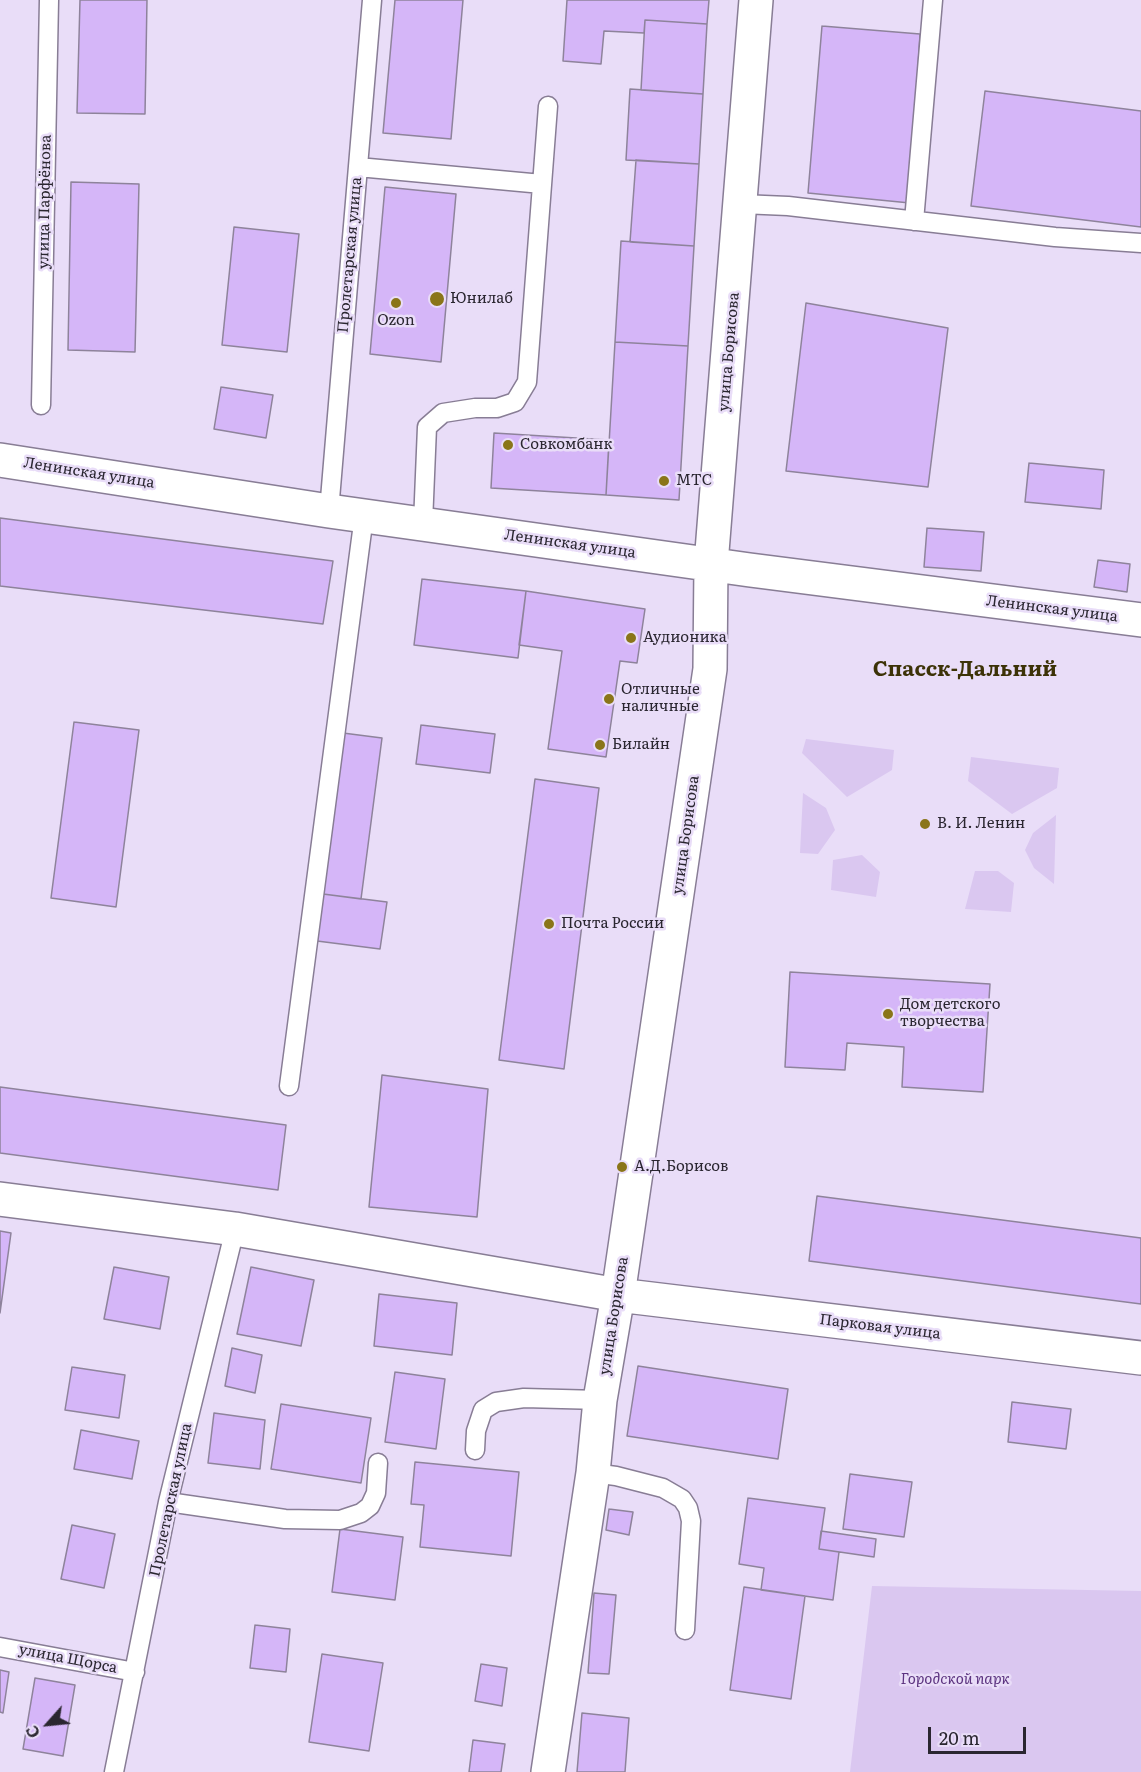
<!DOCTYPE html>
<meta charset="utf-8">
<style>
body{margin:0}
#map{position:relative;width:1141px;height:1772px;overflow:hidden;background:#e9ddf8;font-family:Literata,serif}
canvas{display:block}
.north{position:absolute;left:18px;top:1694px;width:60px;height:60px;-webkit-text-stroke:4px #e9ddf8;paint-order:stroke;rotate:243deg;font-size:16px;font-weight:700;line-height:24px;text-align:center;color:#2a2630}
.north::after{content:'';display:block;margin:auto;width:21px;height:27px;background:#2a2630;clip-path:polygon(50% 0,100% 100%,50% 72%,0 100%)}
.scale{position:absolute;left:928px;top:1727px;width:98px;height:27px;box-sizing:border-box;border:3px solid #2a2630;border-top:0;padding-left:8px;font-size:18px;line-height:21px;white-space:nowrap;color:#2a2630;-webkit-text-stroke:4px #e9ddf8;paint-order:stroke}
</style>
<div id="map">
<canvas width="1141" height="1772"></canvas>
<div class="north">С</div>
<div class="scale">20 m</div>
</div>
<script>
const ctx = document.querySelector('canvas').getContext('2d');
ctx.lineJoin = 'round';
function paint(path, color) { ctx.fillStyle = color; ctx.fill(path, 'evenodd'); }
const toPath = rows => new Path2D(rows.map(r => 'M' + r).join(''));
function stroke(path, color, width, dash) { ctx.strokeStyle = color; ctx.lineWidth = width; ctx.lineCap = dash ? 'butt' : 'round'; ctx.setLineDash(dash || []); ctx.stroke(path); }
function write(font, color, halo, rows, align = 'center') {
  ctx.font = font + ' Literata,serif'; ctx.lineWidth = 5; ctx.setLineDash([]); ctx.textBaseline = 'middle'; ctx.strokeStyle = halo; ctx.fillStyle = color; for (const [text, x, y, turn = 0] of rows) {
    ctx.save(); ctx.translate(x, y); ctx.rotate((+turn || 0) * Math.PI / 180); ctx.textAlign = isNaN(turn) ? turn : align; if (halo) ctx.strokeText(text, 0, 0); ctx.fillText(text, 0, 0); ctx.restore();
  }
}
paint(toPath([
 [806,739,894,750,892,770,847,797,802,753],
 [971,757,1059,768,1057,788,1012,814,968,781],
 [803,793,826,808,835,830,818,854,800,853],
 [1056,815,1054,884,1034,868,1025,850,1033,833],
 [862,855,880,872,876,897,831,890,833,860],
 [975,871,998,871,1014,883,1011,912,965,909],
 [872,1586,1141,1591,1141,1772,850,1772]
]), '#dac7f0');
const building = toPath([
 [80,0,147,0,145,114,77,113,80,0],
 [395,0,463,0,451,139,383,133,395,0],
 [567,0,709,0,707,24,645,20,644,33,604,31,601,64,563,61,567,0],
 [645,20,707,24,703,94,641,90,645,20],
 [822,26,920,34,910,203,808,193,822,26],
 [630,89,703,94,699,164,626,160,630,89],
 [985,91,1141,111,1141,227,971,206,985,91],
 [636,160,699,164,694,246,630,242,636,160],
 [71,182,139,184,135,352,68,350,71,182],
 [385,187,456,194,441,362,370,354,385,187],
 [234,227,299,234,287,352,222,345,234,227],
 [621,241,694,246,688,346,615,342,621,241],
 [806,303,948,328,928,487,786,471,806,303],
 [615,342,688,346,679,500,606,495,615,342],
 [221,387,273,395,266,438,214,429,221,387],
 [494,433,609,440,606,495,491,488,494,433],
 [1029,463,1104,470,1101,509,1025,502,1029,463],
 [0,518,333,561,323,624,0,586,0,518],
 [927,528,984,532,981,571,924,567,927,528],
 [1098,560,1130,564,1127,592,1094,587,1098,560],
 [422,579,526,591,518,658,414,645,422,579],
 [526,591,645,609,637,663,620,661,606,757,548,749,562,651,519,645,526,591],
 [74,722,139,730,116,907,51,898,74,722],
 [421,725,495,734,490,773,416,764,421,725],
 [343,733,382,738,361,899,323,894,343,733],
 [535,779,599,788,564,1069,499,1060,535,779],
 [323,894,387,902,380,949,317,941,323,894],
 [790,972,990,984,983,1092,902,1087,904,1047,847,1043,845,1070,785,1067,790,972],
 [382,1075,488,1089,477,1217,369,1207,382,1075],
 [0,1087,286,1125,278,1190,0,1153,0,1087],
 [817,1196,1141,1238,1141,1304,809,1261,817,1196],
 [0,1231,11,1233,0,1313,0,1231],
 [114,1267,169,1277,160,1329,104,1319,114,1267],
 [251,1267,314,1280,301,1346,237,1334,251,1267],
 [379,1294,457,1303,452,1355,374,1346,379,1294],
 [232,1348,262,1355,255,1393,225,1386,232,1348],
 [638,1366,788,1389,778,1459,627,1436,638,1366],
 [72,1367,125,1375,119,1418,65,1410,72,1367],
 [395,1372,445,1379,436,1449,385,1442,395,1372],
 [1012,1402,1071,1409,1066,1449,1008,1442,1012,1402],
 [281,1404,371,1418,361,1483,271,1469,281,1404],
 [214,1413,265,1420,260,1469,208,1463,214,1413],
 [81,1430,139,1441,132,1479,74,1469,81,1430],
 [415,1462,519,1472,511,1556,420,1547,424,1505,411,1504,415,1462],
 [850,1474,912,1482,904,1537,843,1529,850,1474],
 [748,1498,825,1508,819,1549,839,1552,833,1600,761,1590,764,1568,739,1564,748,1498],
 [609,1509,633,1512,629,1535,606,1530,609,1509],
 [72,1525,115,1534,104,1588,61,1579,72,1525],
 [340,1529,403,1537,395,1600,332,1592,340,1529],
 [821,1531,876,1539,874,1557,819,1549,821,1531],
 [744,1587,805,1596,791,1699,730,1690,744,1587],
 [594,1593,616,1595,609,1674,588,1673,594,1593],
 [255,1625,290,1629,286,1672,250,1668,255,1625],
 [322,1654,383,1663,369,1751,309,1742,322,1654],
 [481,1664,507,1668,502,1706,475,1701,481,1664],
 [0,1670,9,1672,3,1713,0,1712,0,1670],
 [35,1678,75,1685,63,1756,23,1749,35,1678],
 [582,1713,629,1718,625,1772,577,1772,582,1713],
 [473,1740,505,1744,501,1772,469,1772,473,1740]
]);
paint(building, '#d5b6f8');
stroke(building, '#8e839b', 1.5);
const service = toPath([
 [358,167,542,184],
 [741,204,788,206,1055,237,1141,243],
 [914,221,933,0],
 [41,405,49,0],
 [329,511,372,0],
 [423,523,427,427,443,413,475,408,497,408,515,402,527,382,548,106],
 [289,1086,364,516],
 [475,1450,476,1431,483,1410,496,1402,524,1398,600,1400],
 [593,1473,616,1476,663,1488,682,1499,688,1508,691,1521,685,1630],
 [168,1502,285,1519,340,1520,361,1513,370,1506,376,1493,378,1463],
 [0,1647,135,1672],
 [114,1772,168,1502,235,1229]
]);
const minor = toPath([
 [0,460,329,511,750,570,1141,620],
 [0,1199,235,1229,618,1295,1141,1358],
 [548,1772,593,1473,600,1400,618,1295,710,669,711,564,756,0]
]);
stroke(service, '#887d95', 21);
stroke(minor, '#887d95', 36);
stroke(service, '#fff', 18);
stroke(minor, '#fff', 33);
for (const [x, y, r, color] of [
 [437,299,8,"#8a7519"],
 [396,303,6,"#8a7519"],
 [508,445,6,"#8a7519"],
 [664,481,6,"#8a7519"],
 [631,638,6,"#8a7519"],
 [609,699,6,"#8a7519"],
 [600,745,6,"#8a7519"],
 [925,824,6,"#8a7519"],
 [549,924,6,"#8a7519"],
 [888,1014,6,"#8a7519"],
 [622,1167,6,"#8a7519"]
]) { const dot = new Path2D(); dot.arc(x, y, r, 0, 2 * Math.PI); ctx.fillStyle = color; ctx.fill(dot); stroke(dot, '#e9ddf8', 2); }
write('15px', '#2a2630', '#e9ddf8', [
 ["улица Парфёнова",45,202,-89],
 ["Пролетарская улица",350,255,-85],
 ["улица Борисова",729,352,-85],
 ["Ленинская улица",89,473,9],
 ["Ленинская улица",570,544,8],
 ["Ленинская улица",1052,609,7],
 ["улица Борисова",686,835,-82],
 ["улица Борисова",614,1316,-81],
 ["Парковая улица",880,1327,7],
 ["Пролетарская улица",171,1500,-78],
 ["улица Щорса",68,1659,11]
]);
write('15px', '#2a2630', '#e9ddf8', [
 ["Юнилаб",450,299],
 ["Ozon",396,321,"center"],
 ["Совкомбанк",520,445],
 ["МТС",676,481],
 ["Аудионика",643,638],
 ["Отличные",621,690],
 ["наличные",621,707],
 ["Билайн",612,745],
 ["В. И. Ленин",937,824],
 ["Почта России",561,924],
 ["Дом детского",900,1005],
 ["творчества",900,1022],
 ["А.Д.Борисов",634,1167]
], 'left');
write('italic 15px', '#5d3581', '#e9ddf8', [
 ["Городской парк",955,1680]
]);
write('bold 21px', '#3c3207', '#e9ddf8', [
 ["Спасск-Дальний",965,670]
]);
</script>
